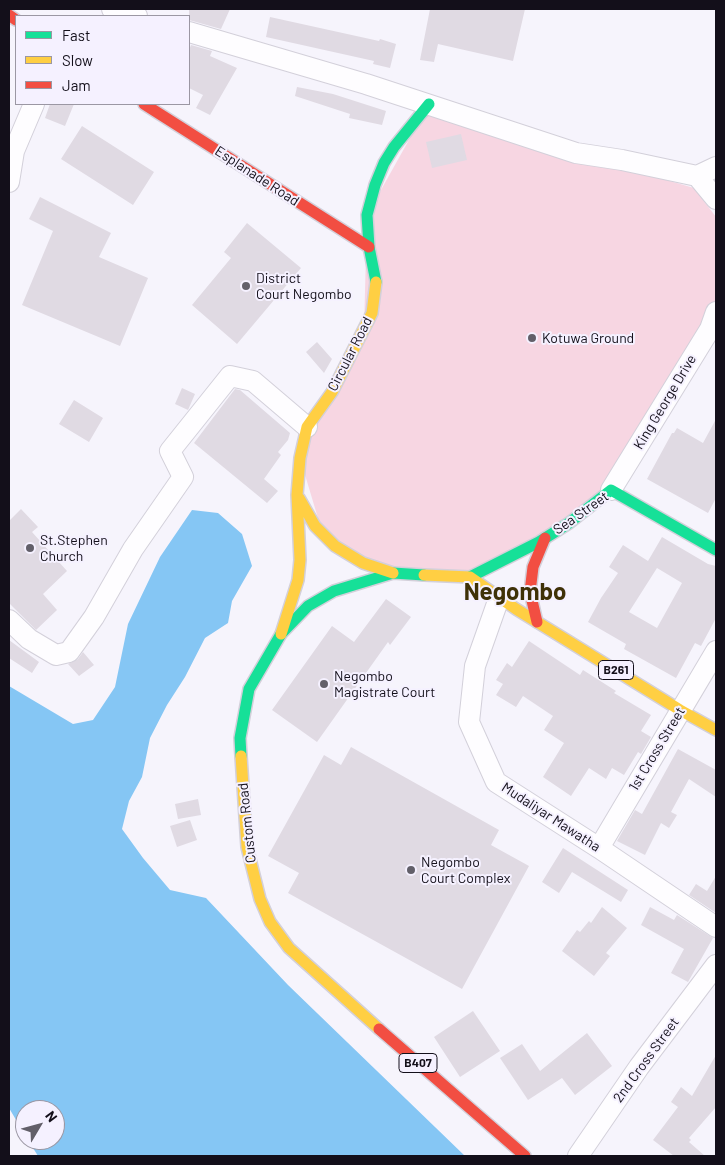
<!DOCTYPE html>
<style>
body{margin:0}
#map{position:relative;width:725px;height:1165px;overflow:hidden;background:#f6f4fc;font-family:Barlow,sans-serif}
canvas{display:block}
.frame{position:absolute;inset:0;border:10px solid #130f1a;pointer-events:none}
.legend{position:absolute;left:15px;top:15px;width:175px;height:90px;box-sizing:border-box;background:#f5f1ff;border:1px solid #9b97a3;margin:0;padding:6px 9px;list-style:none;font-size:15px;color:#130f1a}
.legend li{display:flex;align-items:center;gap:10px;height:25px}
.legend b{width:25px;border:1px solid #9b97a3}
.north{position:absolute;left:15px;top:1100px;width:50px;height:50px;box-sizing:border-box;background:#f5f1ff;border:1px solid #9b97a3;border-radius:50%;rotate:53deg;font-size:14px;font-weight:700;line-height:20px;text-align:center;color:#130f1a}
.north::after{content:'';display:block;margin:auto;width:18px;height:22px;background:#625f69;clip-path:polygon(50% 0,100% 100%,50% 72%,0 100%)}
</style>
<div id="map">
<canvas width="725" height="1165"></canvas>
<div class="frame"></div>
<ul class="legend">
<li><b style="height:6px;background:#16e098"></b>Fast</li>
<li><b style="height:6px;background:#ffcf43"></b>Slow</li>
<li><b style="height:6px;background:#f24e42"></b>Jam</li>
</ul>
<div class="north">N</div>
</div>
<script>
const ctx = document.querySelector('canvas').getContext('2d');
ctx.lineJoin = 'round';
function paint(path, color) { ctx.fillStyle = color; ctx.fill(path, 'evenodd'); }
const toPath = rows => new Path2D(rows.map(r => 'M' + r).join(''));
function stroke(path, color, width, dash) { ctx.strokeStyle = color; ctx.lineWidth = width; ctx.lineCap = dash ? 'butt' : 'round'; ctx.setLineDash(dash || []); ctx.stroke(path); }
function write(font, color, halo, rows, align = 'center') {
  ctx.font = font + ' Barlow,sans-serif'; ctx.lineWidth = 4; ctx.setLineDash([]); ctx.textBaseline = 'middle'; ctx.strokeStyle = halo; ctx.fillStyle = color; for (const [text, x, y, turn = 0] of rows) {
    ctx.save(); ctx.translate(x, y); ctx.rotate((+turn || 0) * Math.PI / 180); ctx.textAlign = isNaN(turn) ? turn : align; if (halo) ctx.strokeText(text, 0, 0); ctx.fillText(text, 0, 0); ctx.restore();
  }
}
paint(toPath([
 [429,104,618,166,694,188,716,217,716,320,611,490,470,577,393,573,323,535,300,458,364,330,367,215]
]), '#f7d6e2');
paint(toPath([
 [192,510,218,513,242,534,252,566,232,601,228,623,205,638,185,677,167,705,150,738,142,777,129,801,122,829,143,858,170,890,206,898,288,985,465,1156,38,1156,28,1140,55,1140,55,1110,25,1110,25,1135,9,1108,9,686,73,724,93,720,115,687,128,624,160,557]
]), '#85c6f4');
paint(toPath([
 [189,9,230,9,221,29,189,20],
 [430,9,525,9,513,61,438,44,434,62,420,60],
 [270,17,379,41,380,39,396,44,390,68,373,64,374,61,266,37],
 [191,45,212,51,210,56,237,68,210,115,196,108,203,95,189,88,189,50],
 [297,87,333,94,386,111,382,125,349,118,350,114,295,96],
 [50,104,74,104,65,126,45,118],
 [82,126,154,172,133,205,61,159],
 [461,134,467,160,432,168,426,142],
 [40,197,111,233,99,257,148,278,120,346,22,305,53,231,29,219],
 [247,223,301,268,237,344,192,305,231,258,224,252],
 [317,342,332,359,324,373,306,352],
 [182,388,195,394,188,410,175,404],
 [235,389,240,390,290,433,288,440,278,452,281,455,264,479,278,491,267,503,194,443],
 [74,400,103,418,89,442,59,424],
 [716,419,716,498,708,513,647,479,672,433,674,433,677,428,703,443],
 [21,509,38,527,32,532,67,571,43,594,57,610,36,630,9,603,9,521],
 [662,537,708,564,716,566,716,618,701,646,695,643,676,678,624,649,626,644,588,622,601,598,618,573,609,567,623,545,648,561],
 [657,568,682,583,657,628,629,612],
 [386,599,411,617,390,645,388,642,317,742,272,710,332,626,354,642],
 [9,640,39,662,32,673,9,658],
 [529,641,580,675,583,670,616,691,614,693,651,715,641,731,651,737,641,754,638,752,624,775,612,768,606,779,589,768,571,796,543,777,564,743,544,730,553,716,523,696,516,707,496,695,503,684,496,680,507,663,512,667],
 [83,652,94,665,79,676,68,664,78,659],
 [351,747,499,830,491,845,529,866,462,989,288,893,299,873,268,856,324,755,341,765],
 [678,749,716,770,716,797,689,779,671,812,677,815,669,828,661,823,645,855,617,841,635,810,642,814],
 [198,799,201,815,178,819,175,804],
 [190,820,197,840,177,847,170,826],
 [563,848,628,890,621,902,572,872,559,893,542,882],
 [716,876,716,913,689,895,696,884,707,891],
 [602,907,627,928,606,953,610,956,594,976,562,951,577,930,580,932,589,921,591,923],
 [650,907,674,920,677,915,713,938,688,982,671,973,684,949,641,925],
 [473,1011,500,1051,460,1077,434,1037],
 [587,1033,612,1066,575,1095,562,1078,528,1100,500,1058,522,1044,540,1071],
 [716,1055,716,1107,689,1138,691,1140,689,1142,705,1156,674,1156,653,1140,678,1107,671,1102,681,1087,692,1096]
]), '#e0dae3');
const street = toPath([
 [112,9,137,16],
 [189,32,366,84,576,153,622,160,697,176,716,199],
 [697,176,716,167],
 [9,182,14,151,34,104],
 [611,490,710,329,716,312],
 [499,598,475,666,469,722,496,782,599,848,716,927],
 [9,620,29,639,56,655,69,652,94,617,133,549,183,477,170,451,230,376,253,381,307,427],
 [599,848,716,651],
 [578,1156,639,1067,716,965]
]);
const fast = toPath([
 [376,282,369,247,367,215,375,185,384,163,394,147,429,104],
 [470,577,539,542,569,523,611,490,716,550],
 [241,756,240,738,249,689,281,634,308,606,334,591,393,573,424,575]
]);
const slow = toPath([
 [299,498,315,526,335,546,363,563,393,573],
 [424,575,470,577,516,609,680,710,716,730],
 [281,634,298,580,300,560,297,495,300,458,307,427,332,392,372,313,376,282],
 [241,756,247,847,260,899,270,922,289,948,379,1029]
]);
const jam = toPath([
 [9,15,16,20],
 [144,104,369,247],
 [537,622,530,592,533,567,545,538],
 [379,1029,525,1156]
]);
stroke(street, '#d3d0da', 22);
stroke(fast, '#d3d0da', 14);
stroke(slow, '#d3d0da', 14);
stroke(jam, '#d3d0da', 14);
stroke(street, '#fefdff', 20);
stroke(fast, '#16e098', 11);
stroke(slow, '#ffcf43', 11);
stroke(jam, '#f24e42', 11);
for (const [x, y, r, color] of [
 [246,286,5,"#625f69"],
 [532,338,5,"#625f69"],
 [30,548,5,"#625f69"],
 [324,684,5,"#625f69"],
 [411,870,5,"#625f69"]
]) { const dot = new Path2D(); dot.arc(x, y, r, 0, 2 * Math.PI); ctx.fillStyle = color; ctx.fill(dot); stroke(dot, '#f5f1ff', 2); }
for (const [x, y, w] of [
 [616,670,35],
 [418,1063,38]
]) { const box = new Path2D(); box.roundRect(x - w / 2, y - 9.5, w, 19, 4); ctx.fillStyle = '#f5f1ff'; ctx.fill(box); stroke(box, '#130f1a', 1); }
write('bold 12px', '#130f1a', null, [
 ["B261",616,670],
 ["B407",418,1063]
]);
write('14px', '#130f1a', '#f5f1ff', [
 ["Esplanade Road",257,176,33],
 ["Circular Road",350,354,-63],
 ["King George Drive",665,402,-59],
 ["Sea Street",581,513,-35],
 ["1st Cross Street",657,749,-59],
 ["Mudaliyar Mawatha",551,817,33],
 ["Custom Road",247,823,-96],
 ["2nd Cross Street",646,1060,-54]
]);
write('14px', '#130f1a', '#f5f1ff', [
 ["District",256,278],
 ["Court Negombo",256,294],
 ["Kotuwa Ground",542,338],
 ["St.Stephen",40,540],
 ["Church",40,556],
 ["Negombo",334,676],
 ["Magistrate Court",334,692],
 ["Negombo",421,862],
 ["Court Complex",421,878]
], 'left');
write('bold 24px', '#3f3107', '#f5f1ff', [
 ["Negombo",515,592]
]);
</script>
